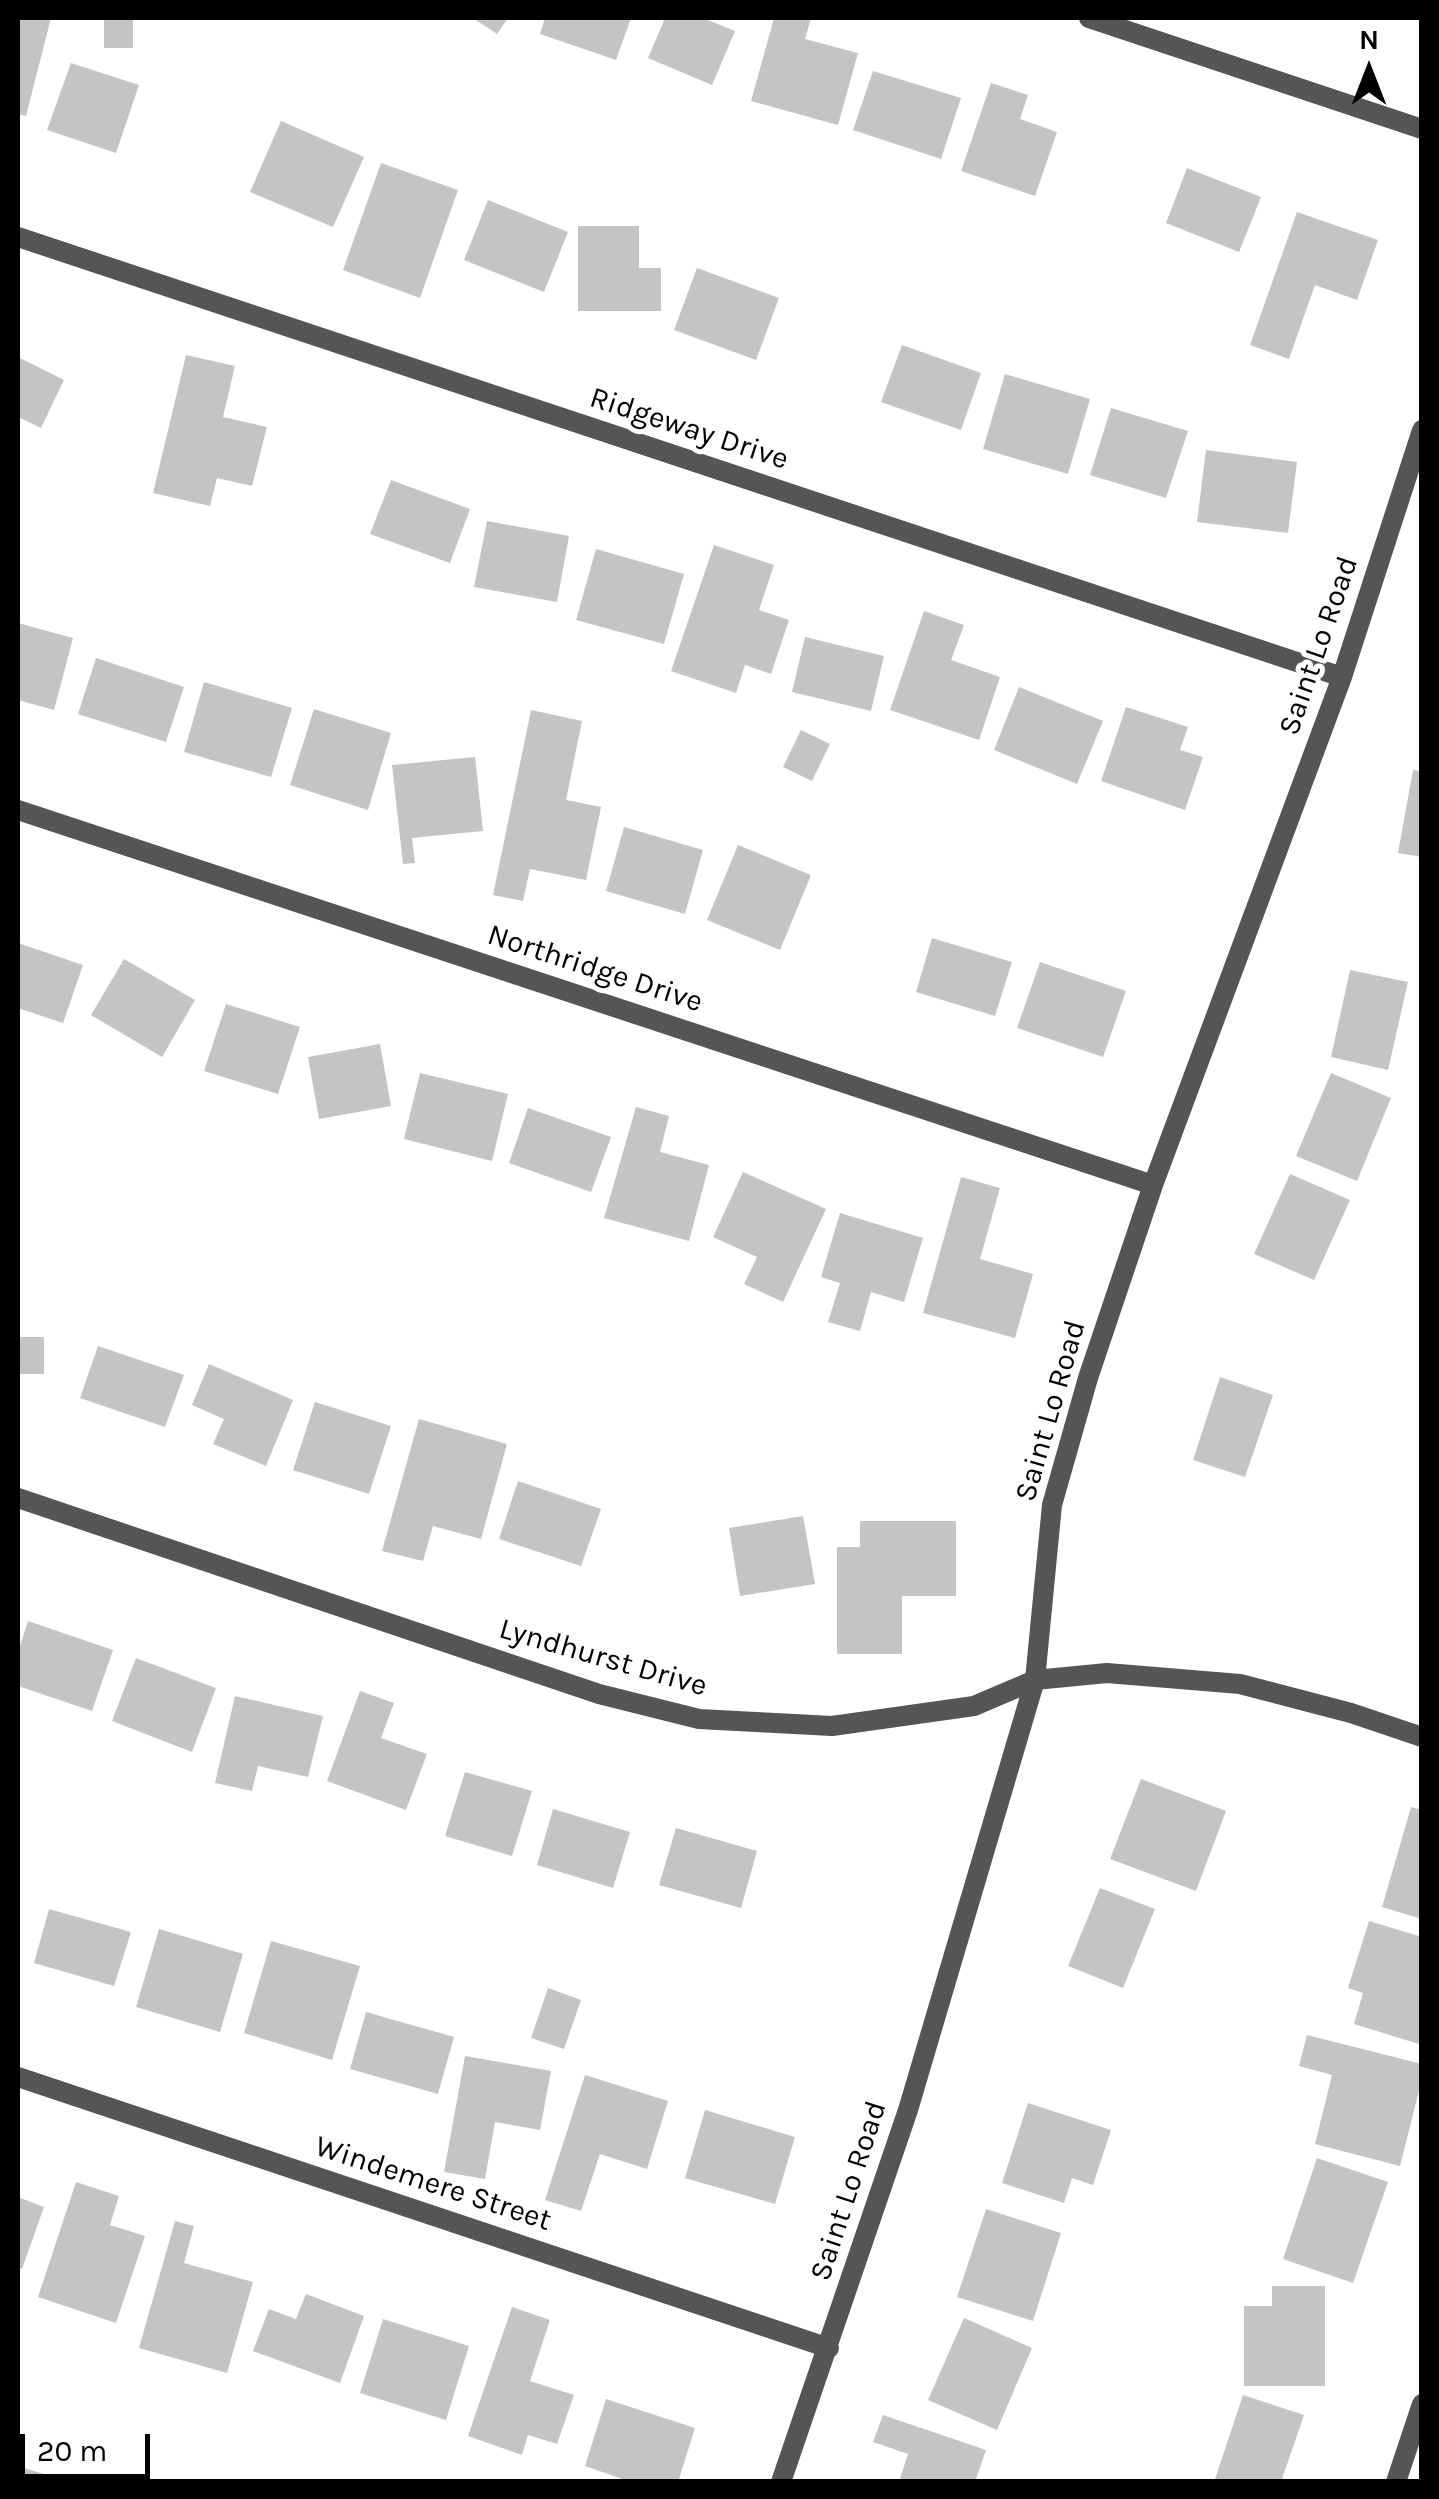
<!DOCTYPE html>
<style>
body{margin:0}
#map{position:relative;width:1439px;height:2499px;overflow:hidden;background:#fff;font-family:Karla,sans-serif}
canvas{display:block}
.frame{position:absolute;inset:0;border:20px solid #000;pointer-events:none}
.north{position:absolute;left:1319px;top:20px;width:100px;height:100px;-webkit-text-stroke:8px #fff;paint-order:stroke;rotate:0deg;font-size:28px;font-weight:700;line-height:40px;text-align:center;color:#000}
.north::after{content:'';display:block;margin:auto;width:35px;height:45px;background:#000;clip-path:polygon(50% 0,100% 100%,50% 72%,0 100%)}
.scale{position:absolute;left:20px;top:2434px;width:130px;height:45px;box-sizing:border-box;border:5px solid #000;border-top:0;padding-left:12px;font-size:30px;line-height:35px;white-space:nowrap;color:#000;-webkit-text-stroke:8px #fff;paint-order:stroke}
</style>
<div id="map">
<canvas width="1439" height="2499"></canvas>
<div class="frame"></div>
<div class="north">N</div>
<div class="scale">20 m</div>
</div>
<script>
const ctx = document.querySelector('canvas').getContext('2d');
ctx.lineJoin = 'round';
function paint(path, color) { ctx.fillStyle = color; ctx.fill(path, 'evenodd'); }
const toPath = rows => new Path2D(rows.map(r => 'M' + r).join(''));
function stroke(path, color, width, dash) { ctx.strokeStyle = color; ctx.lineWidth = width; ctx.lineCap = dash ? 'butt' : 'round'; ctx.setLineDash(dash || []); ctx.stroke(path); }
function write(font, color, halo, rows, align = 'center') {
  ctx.font = font + ' Karla,sans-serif'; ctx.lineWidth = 10; ctx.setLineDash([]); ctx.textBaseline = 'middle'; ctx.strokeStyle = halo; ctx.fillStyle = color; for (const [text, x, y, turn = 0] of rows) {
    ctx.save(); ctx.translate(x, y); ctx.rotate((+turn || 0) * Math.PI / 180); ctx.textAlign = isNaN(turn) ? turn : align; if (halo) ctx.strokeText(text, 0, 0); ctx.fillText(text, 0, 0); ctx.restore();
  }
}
paint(toPath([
 [18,18,51,18,26,116,18,114],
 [104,18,133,18,133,48,104,48],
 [473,18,508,18,497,34],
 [545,18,631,18,616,60,540,34],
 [665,18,703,18,735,31,712,85,648,58],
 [774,18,811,18,805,39,858,53,838,125,751,101],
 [71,63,139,85,116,153,47,130],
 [873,71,961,98,941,159,853,130],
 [991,83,1028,95,1020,119,1057,132,1035,196,961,171],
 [281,121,364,157,333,227,250,192],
 [381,163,458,190,420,298,343,270],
 [1187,168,1261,197,1239,252,1166,223],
 [488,200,568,232,544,292,464,260],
 [1297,212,1378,240,1357,300,1315,285,1289,359,1250,345],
 [578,226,639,226,639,268,661,268,661,311,578,311],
 [697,268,779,298,756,360,674,330],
 [902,345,981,373,961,430,881,402],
 [186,355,235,366,223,417,267,427,252,486,217,478,210,506,153,493],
 [18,357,64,380,41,428,18,417],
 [1005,374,1090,399,1068,474,983,449],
 [1111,408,1188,431,1166,498,1090,475],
 [1206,450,1297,462,1288,533,1197,522],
 [391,480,470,509,450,563,370,534],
 [487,521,569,536,557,602,474,587],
 [714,545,774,565,759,610,789,620,771,674,745,665,736,693,671,671],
 [596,549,684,574,664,644,576,620],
 [924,611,964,625,951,660,1000,677,979,740,890,710],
 [18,623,73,638,54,710,18,700],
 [805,637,884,656,871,711,792,692],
 [96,658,184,687,166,742,78,714],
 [204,682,292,708,271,777,184,752],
 [1019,687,1103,721,1077,784,994,750],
 [1126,707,1188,727,1180,750,1203,757,1185,810,1101,781],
 [314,709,391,733,368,810,290,785],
 [531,710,582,721,566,800,601,807,586,880,530,869,523,901,493,895],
 [801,730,830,744,812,781,783,767],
 [475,757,483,831,412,838,415,863,403,864,392,765],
 [1413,770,1422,771,1422,857,1398,853],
 [624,827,703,850,685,914,606,891],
 [738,845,811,875,780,950,707,920],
 [932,938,1012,962,995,1016,916,992],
 [18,943,83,965,63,1023,18,1008],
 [124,959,195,1000,162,1057,91,1015],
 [1040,962,1126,991,1103,1057,1017,1028],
 [1350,970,1408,982,1388,1070,1331,1057],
 [226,1004,300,1027,278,1094,204,1071],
 [380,1044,391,1106,319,1119,308,1057],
 [420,1073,508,1094,492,1161,404,1139],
 [1331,1073,1391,1098,1357,1181,1296,1156],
 [636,1107,669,1116,660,1152,709,1165,689,1241,604,1218],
 [528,1108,611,1137,591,1192,509,1163],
 [743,1172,826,1209,783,1302,744,1284,757,1257,713,1237],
 [1290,1174,1350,1200,1314,1280,1254,1254],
 [961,1177,1000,1188,980,1259,1033,1274,1015,1338,923,1313],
 [840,1213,923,1238,904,1302,871,1292,860,1331,828,1322,840,1283,821,1277],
 [18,1337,44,1337,44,1374,18,1374],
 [98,1346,184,1375,165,1427,80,1398],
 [209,1364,293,1400,266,1466,213,1444,224,1419,192,1405],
 [1220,1377,1273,1395,1245,1477,1193,1460],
 [315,1402,391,1426,369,1494,293,1470],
 [419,1419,507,1444,481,1539,433,1526,423,1561,382,1551],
 [518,1481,601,1509,581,1566,499,1539],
 [803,1516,815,1584,740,1596,729,1528],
 [860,1521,956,1521,956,1596,902,1596,902,1654,837,1654,837,1547,860,1547],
 [28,1621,113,1650,92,1711,18,1686,18,1652],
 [136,1658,216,1688,192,1752,112,1721],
 [360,1691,394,1703,381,1738,427,1754,406,1810,327,1781],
 [235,1696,323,1716,308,1777,258,1766,252,1791,215,1783],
 [465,1772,532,1791,512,1856,445,1836],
 [1141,1779,1226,1811,1196,1891,1110,1859],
 [1411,1807,1422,1810,1422,1919,1382,1907],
 [553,1809,630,1832,613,1888,537,1865],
 [676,1828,757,1851,741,1908,659,1885],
 [1100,1888,1155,1909,1123,1988,1068,1966],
 [49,1909,131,1932,114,1986,34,1963],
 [1369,1921,1422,1937,1422,2045,1354,2024,1363,1993,1348,1988],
 [159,1929,243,1954,220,2032,136,2007],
 [271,1941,360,1966,332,2060,244,2033],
 [548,1988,581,2000,564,2049,531,2038],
 [366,2012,454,2037,438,2094,350,2069],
 [1307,2035,1422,2064,1422,2079,1400,2166,1315,2144,1332,2075,1299,2066],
 [465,2056,551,2071,540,2130,495,2122,485,2179,444,2172],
 [585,2075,668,2101,647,2169,600,2154,581,2211,545,2200],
 [1028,2103,1111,2130,1093,2185,1072,2178,1064,2203,1002,2183],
 [705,2110,795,2137,775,2204,685,2178],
 [1317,2158,1388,2182,1353,2283,1283,2259],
 [76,2182,119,2196,110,2225,145,2236,116,2323,38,2297],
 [18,2197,44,2207,22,2269,18,2267],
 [986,2209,1061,2233,1033,2321,957,2297],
 [175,2221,194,2226,184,2263,253,2282,227,2373,139,2348],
 [1272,2286,1325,2286,1325,2386,1244,2386,1244,2306,1272,2306],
 [306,2294,364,2316,340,2383,253,2351,269,2309,296,2319],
 [512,2307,550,2320,530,2381,574,2395,557,2444,528,2435,522,2455,468,2436],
 [964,2318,1032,2348,997,2430,928,2400],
 [383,2319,469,2346,446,2420,360,2393],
 [1243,2395,1304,2415,1281,2482,1214,2482],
 [606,2399,695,2428,678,2482,631,2482,585,2466],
 [883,2415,986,2450,975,2482,899,2482,908,2454,873,2442],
 [18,2466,66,2481,66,2482,18,2482]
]), '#c4c4c4');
stroke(toPath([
 [1089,18,1422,129],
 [18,237,1342,677],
 [18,810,1153,1185],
 [18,1498,599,1694,699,1719,832,1726,974,1706,1035,1680,1107,1673,1240,1684,1351,1713,1422,1737],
 [18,2077,829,2348],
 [781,2482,908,2110,1035,1680,1052,1505,1088,1378,1153,1185,1342,677,1422,430],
 [1396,2482,1422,2404]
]), '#555', 20);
write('30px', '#000', '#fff', [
 ["Ridgeway Drive",689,429,18],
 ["Saint Lo Road",1319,646,-71],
 ["Northridge Drive",595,969,18],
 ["Saint Lo Road",1051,1411,-74],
 ["Lyndhurst Drive",603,1658,16],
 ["Windemere Street",433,2184,18],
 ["Saint Lo Road",849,2191,-72]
]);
</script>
